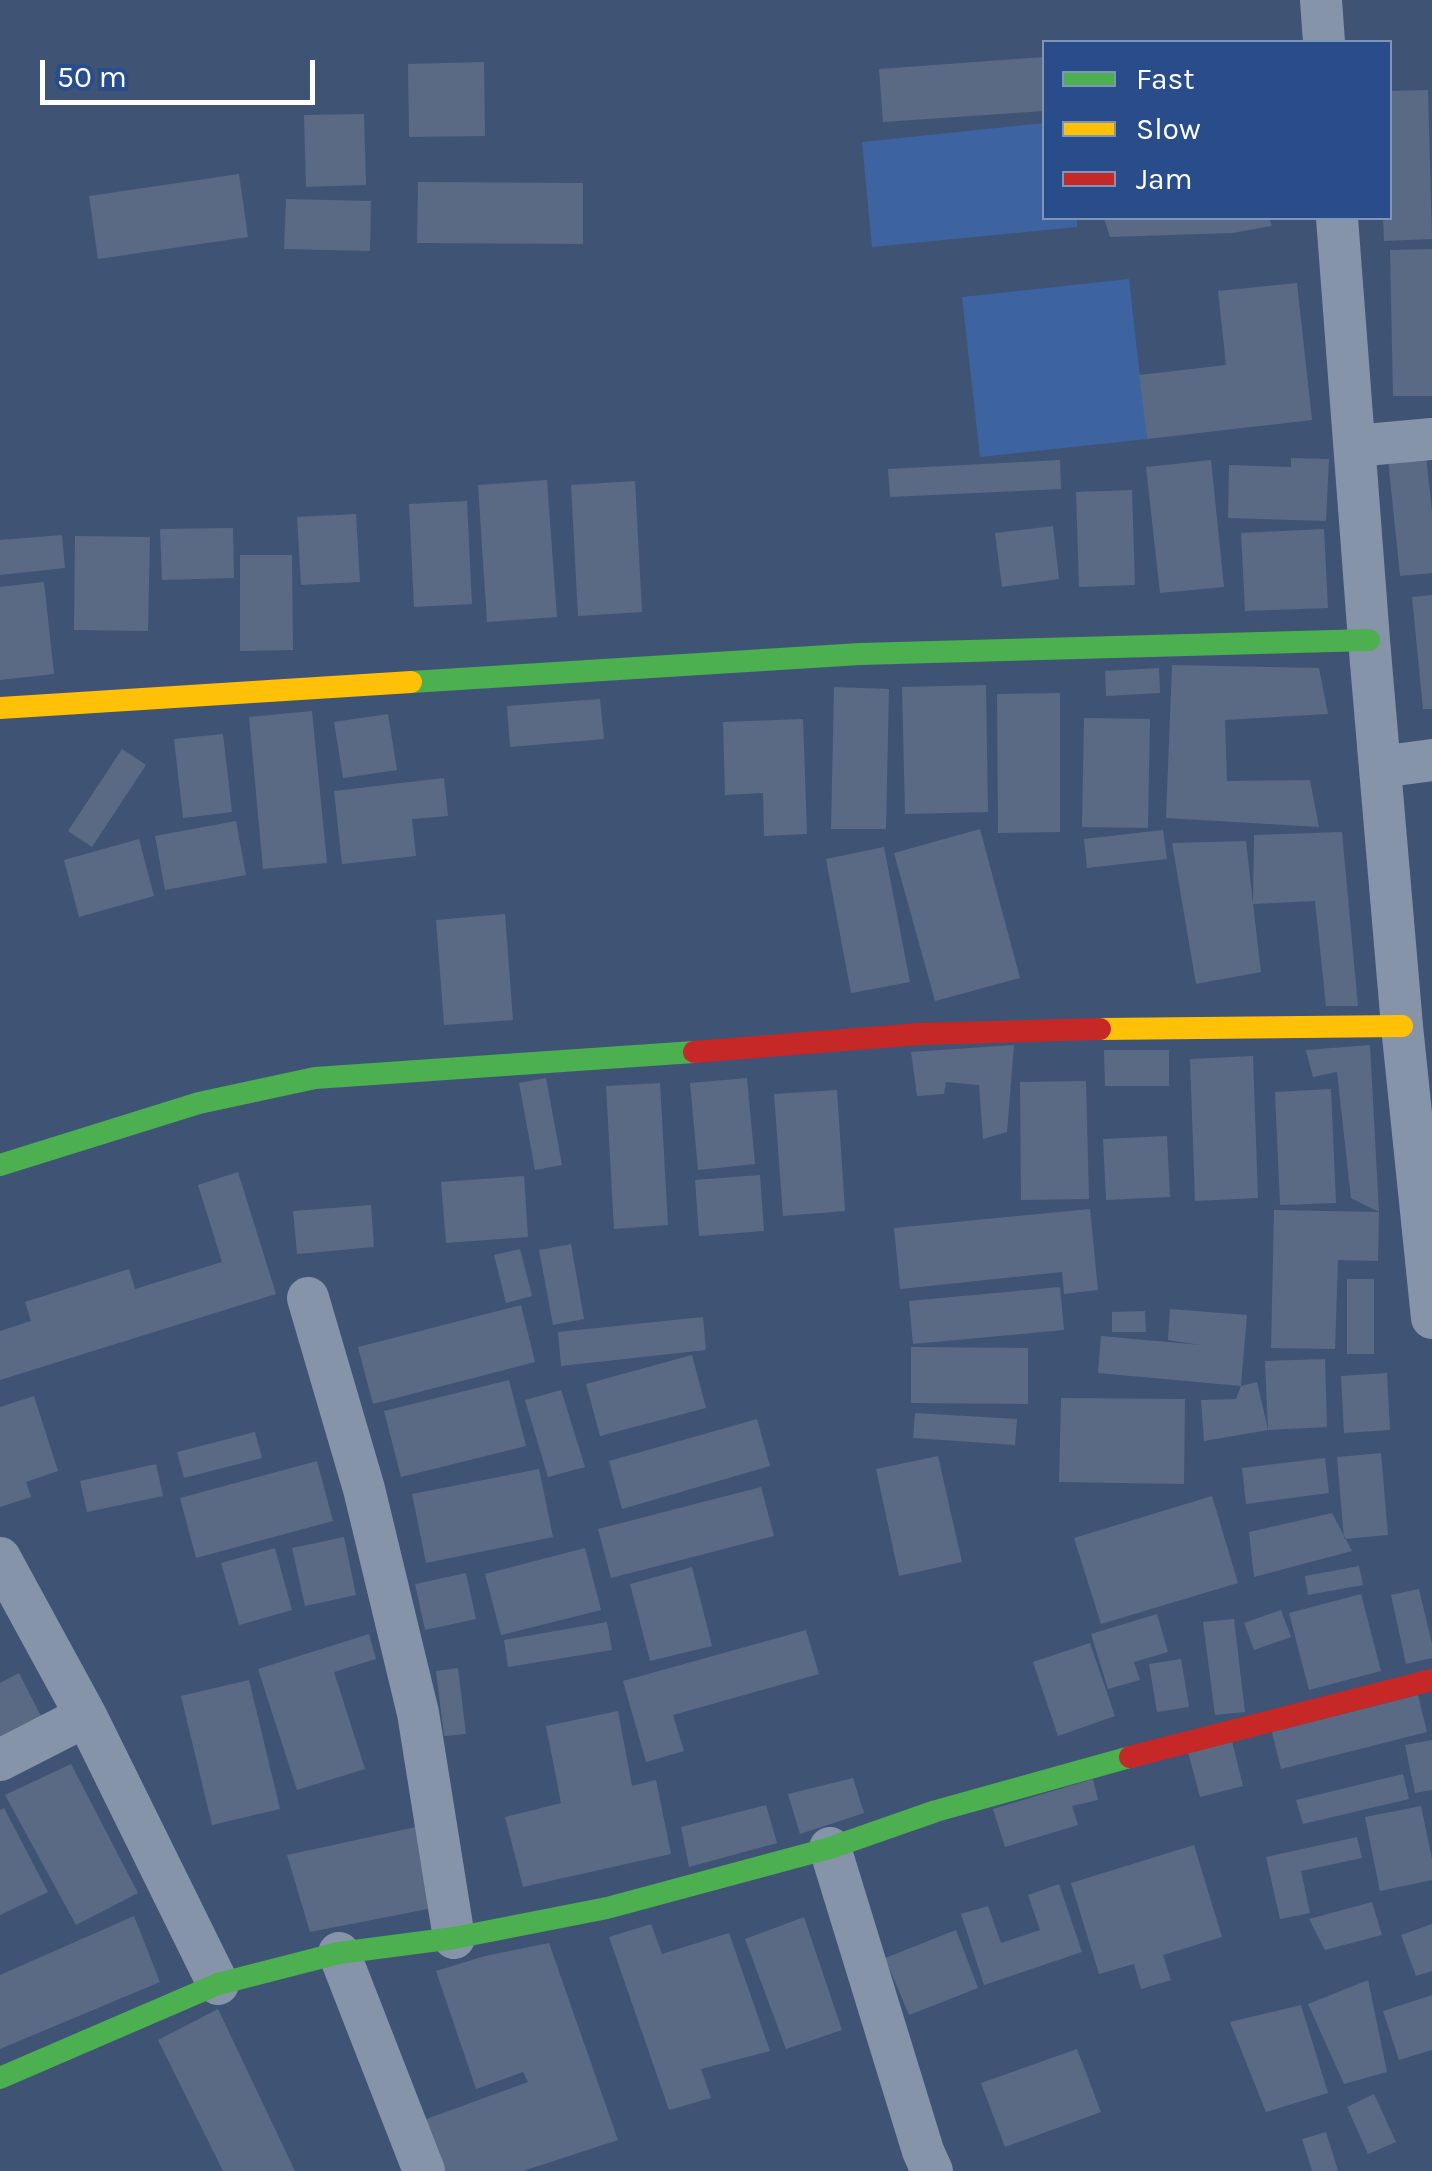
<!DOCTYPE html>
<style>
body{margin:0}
#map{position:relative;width:1432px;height:2171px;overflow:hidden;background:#3f5375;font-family:Karla,sans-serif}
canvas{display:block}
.legend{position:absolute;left:1042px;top:40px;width:350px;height:180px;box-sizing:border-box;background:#294d8b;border:2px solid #7f94b9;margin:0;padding:12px 18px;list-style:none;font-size:30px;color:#fff}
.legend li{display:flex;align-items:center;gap:20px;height:50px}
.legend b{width:50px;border:2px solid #7f94b9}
.scale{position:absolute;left:40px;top:60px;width:275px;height:45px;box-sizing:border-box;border:5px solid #fff;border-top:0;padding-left:12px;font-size:30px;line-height:35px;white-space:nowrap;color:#fff;-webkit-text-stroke:8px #294d8b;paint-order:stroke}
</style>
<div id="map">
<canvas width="1432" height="2171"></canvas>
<ul class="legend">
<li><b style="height:12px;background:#4caf50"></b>Fast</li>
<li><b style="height:12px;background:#ffc107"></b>Slow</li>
<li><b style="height:12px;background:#c62828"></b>Jam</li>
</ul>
<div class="scale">50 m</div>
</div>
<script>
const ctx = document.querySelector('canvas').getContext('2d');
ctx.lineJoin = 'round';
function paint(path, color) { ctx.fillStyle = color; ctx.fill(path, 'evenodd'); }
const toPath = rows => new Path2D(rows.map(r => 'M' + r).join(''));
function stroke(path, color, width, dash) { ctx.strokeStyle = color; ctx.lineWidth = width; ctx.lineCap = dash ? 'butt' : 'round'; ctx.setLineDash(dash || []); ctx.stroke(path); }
paint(toPath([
 [1044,123,1044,218,1077,218,1077,227,872,247,862,142],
 [1129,279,1147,439,980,457,962,297]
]), '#3d63a1');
paint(toPath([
 [1044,57,1044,111,883,122,879,69],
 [484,62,485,136,409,137,408,64],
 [1428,90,1432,239,1384,241,1383,218,1390,218,1390,91],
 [364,114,366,185,306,187,304,115],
 [239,174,248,237,98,259,89,196],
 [418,182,583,183,583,244,417,243],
 [286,199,371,201,370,251,284,249],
 [1104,218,1269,218,1272,226,1232,233,1110,237],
 [1432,249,1432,396,1393,396,1390,250],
 [1297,283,1312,420,1147,439,1139,375,1226,365,1218,291],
 [1426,455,1432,512,1432,573,1400,576,1388,459],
 [1291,458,1329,459,1326,521,1228,518,1229,465,1291,467],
 [1060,460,1061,489,890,497,888,469],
 [1211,460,1224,587,1160,593,1146,467],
 [547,480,557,617,487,622,478,485],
 [635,481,642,612,578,616,571,485],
 [1132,490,1135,585,1079,587,1076,492],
 [467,501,472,604,414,607,409,504],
 [356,514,360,582,301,585,297,517],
 [1053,526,1059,579,1002,587,995,533],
 [233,528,234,578,162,580,160,529],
 [1324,529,1328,608,1245,611,1241,533],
 [62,535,65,568,0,575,0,540],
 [75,536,150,537,148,631,74,630],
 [240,555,292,555,293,650,240,651],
 [44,582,54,674,0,680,0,587],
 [1432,595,1432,709,1423,709,1412,597],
 [1172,665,1319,668,1328,714,1225,720,1227,781,1310,780,1319,827,1166,818],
 [1159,668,1160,693,1106,696,1105,671],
 [986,685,988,812,905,814,902,687],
 [834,687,889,689,886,829,831,829],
 [1060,693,1060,832,998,833,997,694],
 [600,699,604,739,510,747,507,706],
 [312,711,327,863,263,869,249,717],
 [388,714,397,770,343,778,334,722],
 [1084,718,1150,719,1148,828,1082,827],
 [803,719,807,834,764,836,763,793,725,795,723,722],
 [223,734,232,812,183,818,174,739],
 [122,749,146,765,92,847,68,831],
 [444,778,448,816,412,819,416,856,342,864,334,791],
 [236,821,246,875,165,890,155,836],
 [980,829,1020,978,935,1001,894,853],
 [1163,830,1167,859,1087,868,1084,839],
 [1342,832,1358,1006,1326,1006,1315,901,1253,904,1261,972,1196,984,1172,843,1246,841,1253,904,1254,835],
 [139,839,154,896,79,917,64,860],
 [884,847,910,982,851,993,826,859],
 [505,914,513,1020,444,1025,436,920],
 [1014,1045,1007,1132,983,1139,979,1085,946,1082,944,1094,917,1096,911,1052],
 [1370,1045,1379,1212,1351,1198,1337,1072,1313,1077,1306,1050],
 [1104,1050,1169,1050,1169,1086,1105,1086],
 [1253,1056,1258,1198,1195,1201,1190,1059],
 [546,1078,562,1165,535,1170,519,1083],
 [747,1078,755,1164,698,1170,690,1083],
 [1086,1081,1089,1199,1021,1200,1020,1082],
 [660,1083,668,1225,614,1229,606,1086],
 [1331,1089,1336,1203,1280,1205,1275,1092],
 [837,1090,845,1211,783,1216,774,1094],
 [1167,1136,1170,1197,1106,1200,1103,1139],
 [238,1172,276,1294,0,1380,0,1331,31,1321,25,1302,129,1269,135,1289,222,1262,198,1185],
 [760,1175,764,1231,699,1236,695,1180],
 [524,1176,528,1237,446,1243,441,1182],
 [371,1205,374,1247,297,1254,293,1211],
 [1090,1209,1098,1290,1064,1294,1062,1272,900,1289,894,1228],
 [1274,1210,1379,1212,1378,1261,1338,1260,1335,1349,1271,1348],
 [571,1244,584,1319,553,1325,539,1250],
 [520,1249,532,1296,506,1303,494,1255],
 [1347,1279,1374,1279,1374,1354,1347,1354],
 [1060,1287,1064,1330,913,1344,909,1301],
 [521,1305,535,1362,373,1404,358,1347],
 [1170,1309,1247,1315,1241,1386,1098,1373,1101,1336,1201,1345,1168,1340],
 [1145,1311,1146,1332,1112,1332,1112,1312],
 [703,1317,706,1350,561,1366,558,1332],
 [911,1347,1028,1348,1028,1404,911,1403],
 [692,1355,706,1408,600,1436,586,1384],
 [1325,1359,1327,1427,1268,1430,1265,1361],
 [1387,1373,1390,1430,1344,1433,1341,1376],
 [509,1380,526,1446,401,1477,384,1411],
 [1257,1382,1268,1430,1204,1441,1201,1400,1236,1399,1241,1386],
 [561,1390,585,1467,548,1477,525,1400],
 [34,1396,58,1471,26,1482,31,1497,0,1507,0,1407],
 [1061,1398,1185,1399,1184,1484,1059,1482],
 [915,1413,1017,1419,1015,1445,913,1438],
 [757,1419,770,1466,622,1509,609,1461],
 [255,1432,262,1458,184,1478,177,1452],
 [1381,1453,1388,1535,1344,1539,1337,1457],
 [938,1456,962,1562,899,1576,876,1469],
 [1325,1458,1329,1493,1246,1504,1242,1468],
 [317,1461,333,1521,196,1558,180,1498],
 [156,1464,163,1496,87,1512,80,1481],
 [539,1469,553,1537,426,1563,412,1494],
 [761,1487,774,1536,611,1578,598,1529],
 [1212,1496,1238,1583,1101,1624,1074,1538],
 [1332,1513,1352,1551,1254,1577,1249,1532],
 [344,1537,356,1595,305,1606,292,1548],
 [275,1548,292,1610,239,1625,221,1563],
 [585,1548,601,1610,501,1635,485,1574],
 [1359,1566,1363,1585,1308,1595,1305,1576],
 [692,1567,712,1646,650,1661,630,1584],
 [466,1573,476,1619,425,1630,415,1584],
 [1419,1589,1432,1644,1432,1658,1406,1664,1391,1595],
 [1361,1594,1381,1671,1309,1690,1289,1613],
 [1281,1610,1291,1637,1254,1650,1244,1623],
 [1157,1614,1168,1652,1134,1662,1140,1680,1108,1689,1091,1634],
 [1234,1619,1245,1712,1215,1715,1203,1622],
 [607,1622,612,1650,508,1667,504,1640],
 [806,1630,819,1674,673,1715,684,1751,646,1762,623,1681],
 [369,1634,376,1659,334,1672,365,1769,297,1790,258,1669],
 [1090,1643,1115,1716,1058,1736,1033,1662],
 [1181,1659,1189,1707,1157,1712,1149,1664],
 [458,1668,466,1734,444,1736,436,1671],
 [19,1673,42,1718,0,1738,0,1683],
 [249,1680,280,1809,212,1825,181,1696],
 [1418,1695,1427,1732,1281,1769,1272,1732],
 [618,1711,632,1786,656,1780,671,1854,523,1887,505,1817,561,1803,546,1726],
 [1432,1740,1432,1790,1415,1793,1405,1745],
 [1232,1741,1243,1786,1200,1797,1188,1752],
 [71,1764,138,1893,76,1925,5,1795],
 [1403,1774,1409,1799,1303,1824,1296,1800],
 [853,1778,864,1813,800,1834,788,1794],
 [1093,1779,1098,1800,1072,1806,1078,1825,1005,1847,993,1809],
 [766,1805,777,1843,689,1867,681,1827],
 [1421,1806,1432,1859,1432,1880,1380,1891,1365,1817],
 [4,1808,48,1892,0,1915,0,1810],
 [416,1827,433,1908,310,1932,287,1855],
 [1357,1837,1362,1858,1301,1871,1310,1913,1280,1919,1266,1857],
 [1194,1845,1222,1937,1163,1955,1171,1980,1141,1989,1134,1964,1099,1974,1071,1883],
 [1059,1884,1082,1952,984,1985,961,1914,988,1906,1001,1943,1040,1930,1028,1895],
 [1372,1902,1382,1935,1325,1950,1309,1919],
 [134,1916,160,1982,0,2049,0,1975],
 [804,1917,842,2030,786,2049,745,1939],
 [651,1924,662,1954,729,1933,770,2051,701,2069,711,2098,669,2110,609,1937],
 [1432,1924,1432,1971,1416,1976,1401,1935],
 [956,1930,978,1988,909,2015,885,1958],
 [549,1943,618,2140,523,2171,440,2171,421,2121,528,2082,523,2072,476,2089,436,1971,485,1956],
 [1368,1980,1387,2072,1344,2084,1308,2004],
 [1432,1995,1432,2050,1399,2060,1383,2011],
 [1301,2005,1328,2093,1266,2112,1230,2022],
 [218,2009,295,2171,223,2171,158,2040],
 [1077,2049,1101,2112,1005,2147,981,2083],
 [1374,2094,1396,2142,1368,2154,1347,2107],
 [1326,2132,1338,2171,1312,2171,1302,2139]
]), '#5a6a85');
stroke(toPath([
 [1321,0,1324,42],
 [1337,218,1369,640,1402,1026,1432,1318],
 [1355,446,1432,439],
 [1380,767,1432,760],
 [308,1298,364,1489,418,1713,454,1938],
 [0,1558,86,1716,218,1984],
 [0,1760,86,1716],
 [830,1848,923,2151,932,2171],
 [339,1953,424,2171]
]), '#8694a9', 42);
stroke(toPath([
 [411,682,860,654,1369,640],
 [0,1165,199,1103,315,1078,694,1052],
 [0,2078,218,1984,339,1953,454,1938,607,1908,830,1848,936,1811,1130,1757]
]), '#4caf50', 22);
stroke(toPath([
 [0,708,411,682],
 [1100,1029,1402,1026]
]), '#ffc107', 22);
stroke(toPath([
 [694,1052,919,1034,1100,1029],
 [1130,1757,1432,1680]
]), '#c62828', 22);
</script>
